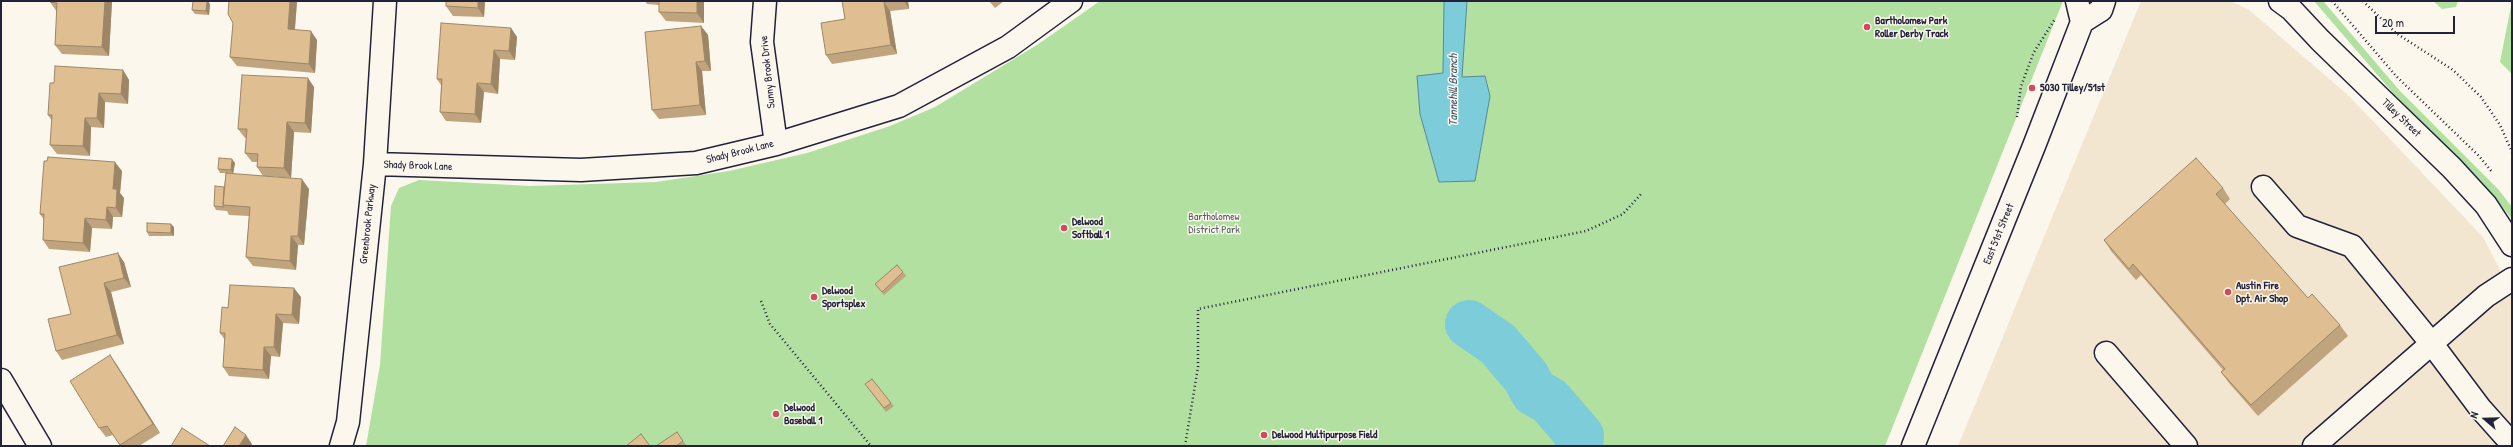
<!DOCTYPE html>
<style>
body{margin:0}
#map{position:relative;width:2513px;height:447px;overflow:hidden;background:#fbf7ec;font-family:"Patrick Hand",sans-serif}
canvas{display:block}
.frame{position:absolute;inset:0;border:2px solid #22223b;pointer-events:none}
.north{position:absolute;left:2465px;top:399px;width:40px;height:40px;-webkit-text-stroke:3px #fbf7ec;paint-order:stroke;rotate:290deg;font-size:11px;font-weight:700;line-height:16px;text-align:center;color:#22223b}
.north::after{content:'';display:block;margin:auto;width:14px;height:18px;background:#22223b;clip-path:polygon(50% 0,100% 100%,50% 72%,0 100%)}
.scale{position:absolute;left:2375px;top:16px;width:80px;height:18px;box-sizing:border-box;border:2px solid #22223b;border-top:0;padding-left:5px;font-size:12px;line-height:14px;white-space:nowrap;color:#22223b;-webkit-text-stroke:3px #fbf7ec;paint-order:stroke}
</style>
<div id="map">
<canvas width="2513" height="447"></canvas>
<div class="frame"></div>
<div class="north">N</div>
<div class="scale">20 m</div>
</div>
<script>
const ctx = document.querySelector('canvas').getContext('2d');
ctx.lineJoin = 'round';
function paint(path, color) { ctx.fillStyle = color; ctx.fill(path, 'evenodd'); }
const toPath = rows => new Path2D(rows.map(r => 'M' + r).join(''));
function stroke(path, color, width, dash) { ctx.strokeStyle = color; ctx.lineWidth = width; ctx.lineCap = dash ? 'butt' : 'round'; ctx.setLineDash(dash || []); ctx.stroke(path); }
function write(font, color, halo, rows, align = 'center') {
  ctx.font = font + ' "Patrick Hand",sans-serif'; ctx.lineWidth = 3; ctx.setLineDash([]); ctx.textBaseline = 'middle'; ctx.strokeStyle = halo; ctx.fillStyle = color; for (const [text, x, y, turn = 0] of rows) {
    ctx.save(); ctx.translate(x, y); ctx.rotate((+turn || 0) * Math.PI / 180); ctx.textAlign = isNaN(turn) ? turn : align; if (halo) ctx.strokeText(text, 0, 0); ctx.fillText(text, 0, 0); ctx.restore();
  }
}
paint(toPath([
 [2141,1,2230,1,2248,9,2349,96,2483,237,2512,293,2512,446,1958,446]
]), '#f3e6d1');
paint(toPath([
 [1100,1,2063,1,1885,446,366,446,380,365,391,206,399,188,419,180,530,186,656,182,729,171,807,153,890,126,935,107,1037,45],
 [2314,1,2323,1,2400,91,2498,189,2512,207,2512,219,2482,182,2393,93],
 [2433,1,2458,1,2456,7,2442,9],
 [2512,1,2512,74,2500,62]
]), '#b1e0a0');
const water = toPath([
 [1444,1,1467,1,1462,77,1485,76,1490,96,1475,181,1439,182,1420,114,1417,76,1443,73,1444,1]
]);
paint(water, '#7dccda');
stroke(water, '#59889a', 1);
stroke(toPath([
 [1469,324,1498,344,1526,377,1534,392,1550,401,1580,436,1579,446]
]), '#7dccda', 48);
const minor = toPath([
 [765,1,762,42,776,144],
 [2280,1,2291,9,2320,40,2452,168,2486,205,2512,245],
 [375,164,581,170,696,163,776,144,899,106,1008,47,1071,1],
 [2263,187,2297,226,2352,246,2432,344,2480,408,2512,444],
 [2106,353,2186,446],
 [1,380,40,446],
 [341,446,348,422,375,164,385,1],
 [2314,446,2486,296,2512,279]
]);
const major = toPath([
 [2082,22,2101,10,2104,1],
 [1913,446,2034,146,2082,22,2077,1]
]);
stroke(minor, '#22223b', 25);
stroke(major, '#22223b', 25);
stroke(toPath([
 [2332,1,2396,76,2479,156,2492,172],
 [2363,1,2396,33,2453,70,2481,97,2500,125,2512,152],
 [2017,117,2021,86,2034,52,2055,19],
 [761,301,770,324,871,446],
 [1185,446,1198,367,1198,309,1586,231,1623,214,1641,194]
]), '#22223b', 2.5, [1, 3]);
stroke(minor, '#fbf7ec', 22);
stroke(major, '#fbf7ec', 22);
paint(toPath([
 [112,1,109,56,62,54,55,45,57,12,50,2],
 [229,1,297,1,295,30,317,40,315,73,237,66,230,57,233,23],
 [485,1,484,17,453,16,446,6],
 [645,1,704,1,704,23,666,21,659,12,659,5,647,4],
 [842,1,908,1,909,9,890,11,897,54,832,64,826,55,845,19],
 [989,1,1004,1,995,8],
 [210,4,209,15,195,14,192,10],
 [701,26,708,35,711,71,702,71,706,115,659,119,652,110],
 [511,28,517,37,515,60,500,59,498,94,484,92,481,123,446,121,440,112,441,85,437,79],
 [123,70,129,80,128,104,105,102,104,128,91,127,90,156,57,154,50,145,52,121,48,115],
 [314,87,311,133,294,132,291,178,269,176,309,189,304,245,298,245,296,270,253,266,246,257,249,216,229,215,227,211,216,210,214,206,224,187,226,173,220,173,218,169,235,163,233,174,263,176,257,167,257,162,252,162,245,153,246,138,245,138,238,129],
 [122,171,120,193,124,198,122,217,113,217,112,229,92,228,90,252,49,249,43,240,44,220,40,214],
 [2223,188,2230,199,2225,204,2308,298,2340,325,2348,336,2258,416,2229,383,2221,372,2223,370,2141,275,2136,280,2111,251,2104,240],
 [174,227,174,236,149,236,147,232],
 [124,262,131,287,111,292,124,344,62,360,56,351,71,314],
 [903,272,906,276,884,295,875,284],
 [301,297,299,324,283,323,280,357,271,356,269,379,229,376,223,367,225,340,220,333,228,308],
 [110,355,160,433,139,446,120,446,113,435,106,437,99,428],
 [865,384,891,403,894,406,886,412],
 [677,432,686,445,684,446,656,446]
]), '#c0a47e');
paint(toPath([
 [105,1,112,1,109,56,102,47],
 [207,1,208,1,210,4,209,15,206,11],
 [290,1,297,1,294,39,288,29],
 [478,1,485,1,484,17,478,8],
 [697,1,704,1,704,23,697,13],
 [904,1,908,1,909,9],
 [884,2,890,11,897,54,891,45],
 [701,26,708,35,711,71,705,61],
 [511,28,517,37,515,60,509,51],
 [311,31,317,40,315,73,309,64],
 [494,50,500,59,498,94,491,84],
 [696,62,702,71,706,115,700,105],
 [123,70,129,80,128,104,121,94],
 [308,78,314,87,311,133,305,123],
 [477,83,484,92,481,123,475,114],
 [99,93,105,102,104,128,97,118],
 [85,118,91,127,90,156,83,146],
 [287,122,294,132,291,178,284,168],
 [232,159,235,163,233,174,231,170],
 [115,162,122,171,120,193,124,198,122,217,116,208,113,189],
 [302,179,309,189,304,245,298,236],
 [107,207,113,217,112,229,106,220],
 [85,218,92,228,90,252,83,243],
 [171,224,174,227,174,236,171,233],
 [291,236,298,245,296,270,290,261],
 [118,253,124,262,131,287,124,278],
 [104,283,111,292,124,344,117,335],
 [294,288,301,297,299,324,292,315],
 [276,314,283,323,280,357,274,347],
 [264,347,271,356,269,379,263,370],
 [110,355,117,365,160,433,153,424],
 [246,435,252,444,251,446,239,446]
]), '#9c8666');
const building = toPath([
 [50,1,105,1,102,47,55,45,57,3,50,2,50,1],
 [193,1,207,1,206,11,192,10,193,1],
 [229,1,290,1,288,29,311,31,309,64,230,57,233,23,228,14,229,1],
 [446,1,478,1,478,8,446,6,446,1],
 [659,1,697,1,697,13,659,12,659,1],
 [842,1,891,1,884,2,891,45,826,55,821,23,845,19,842,1],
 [441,23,511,28,509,51,494,50,491,84,477,83,475,114,440,112,442,79,437,79,441,23],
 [701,26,705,61,696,62,700,105,652,110,645,32,701,26],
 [55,66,123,70,121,94,99,93,97,118,85,118,83,146,50,145,52,115,48,115,50,83,54,83,55,66],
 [242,75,308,78,305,123,287,122,284,168,257,167,258,154,245,153,247,129,238,129,242,75],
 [48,157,115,162,113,189,117,189,116,208,107,207,106,220,85,218,83,243,43,240,44,214,40,214,44,161,47,161,48,157],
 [219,158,232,159,231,170,218,169,219,158],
 [2196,158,2223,188,2216,194,2308,298,2312,294,2340,325,2251,405,2221,372,2225,369,2133,264,2129,269,2104,240,2196,158],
 [226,173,302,179,298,236,291,236,290,261,246,257,250,207,223,205,226,173],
 [215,186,224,187,223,205,224,207,214,206,215,186],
 [147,223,171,224,171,233,147,232,147,223],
 [118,253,124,278,104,283,117,335,56,351,48,319,71,314,59,267,118,253],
 [897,265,903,272,882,292,875,284,897,265],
 [230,285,294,288,292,315,276,314,274,347,264,347,263,370,223,367,225,333,220,333,222,307,228,308,230,285],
 [110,355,153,424,120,445,107,426,99,428,70,381,110,355],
 [872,379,891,403,884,408,865,384,872,379],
 [235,427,246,435,239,446,223,446,235,427],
 [182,428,210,446,171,446,182,428],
 [677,432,683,441,676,446,656,446,677,432],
 [641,434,650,446,626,446,641,434]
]);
paint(building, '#dfbf92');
stroke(building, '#9c8666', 1);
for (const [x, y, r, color] of [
 [1867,27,4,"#d1495b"],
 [2032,88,4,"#d1495b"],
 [1064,228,4,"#d1495b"],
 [2228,292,4,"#d1495b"],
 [814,297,4,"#d1495b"],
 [776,414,4,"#d1495b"],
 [1264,435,4,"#d1495b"]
]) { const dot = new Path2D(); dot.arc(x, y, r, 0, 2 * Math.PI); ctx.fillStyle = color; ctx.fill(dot); stroke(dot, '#fbf7ec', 1.5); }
write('bold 11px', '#22223b', '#fbf7ec', [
 ["Bartholomew Park",1875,21],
 ["Roller Derby Track",1875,34],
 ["5030 Tilley/51st",2040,88],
 ["Delwood",1072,222],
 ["Softball 1",1072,235],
 ["Austin Fire",2236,286],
 ["Dpt. Air Shop",2236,299],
 ["Delwood",822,291],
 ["Sportsplex",822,304],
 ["Delwood",784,408],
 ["Baseball 1",784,421],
 ["Delwood Multipurpose Field",1272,435]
], 'left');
write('11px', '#22223b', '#fbf7ec', [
 ["Sunny Brook Drive",768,72,-96],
 ["Tilley Street",2401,118,44],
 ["Shady Brook Lane",740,152,-14],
 ["Shady Brook Lane",418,166,2],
 ["Greenbrook Parkway",368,224,-84],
 ["East 51st Street",1999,234,-68]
]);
write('11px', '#4d5b59', '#fbf7ec', [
 ["Bartholomew",1214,217],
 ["District Park",1214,230]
]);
write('italic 12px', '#3d556b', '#fbf7ec', [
 ["Tannehill Branch",1454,90,-90]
]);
</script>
